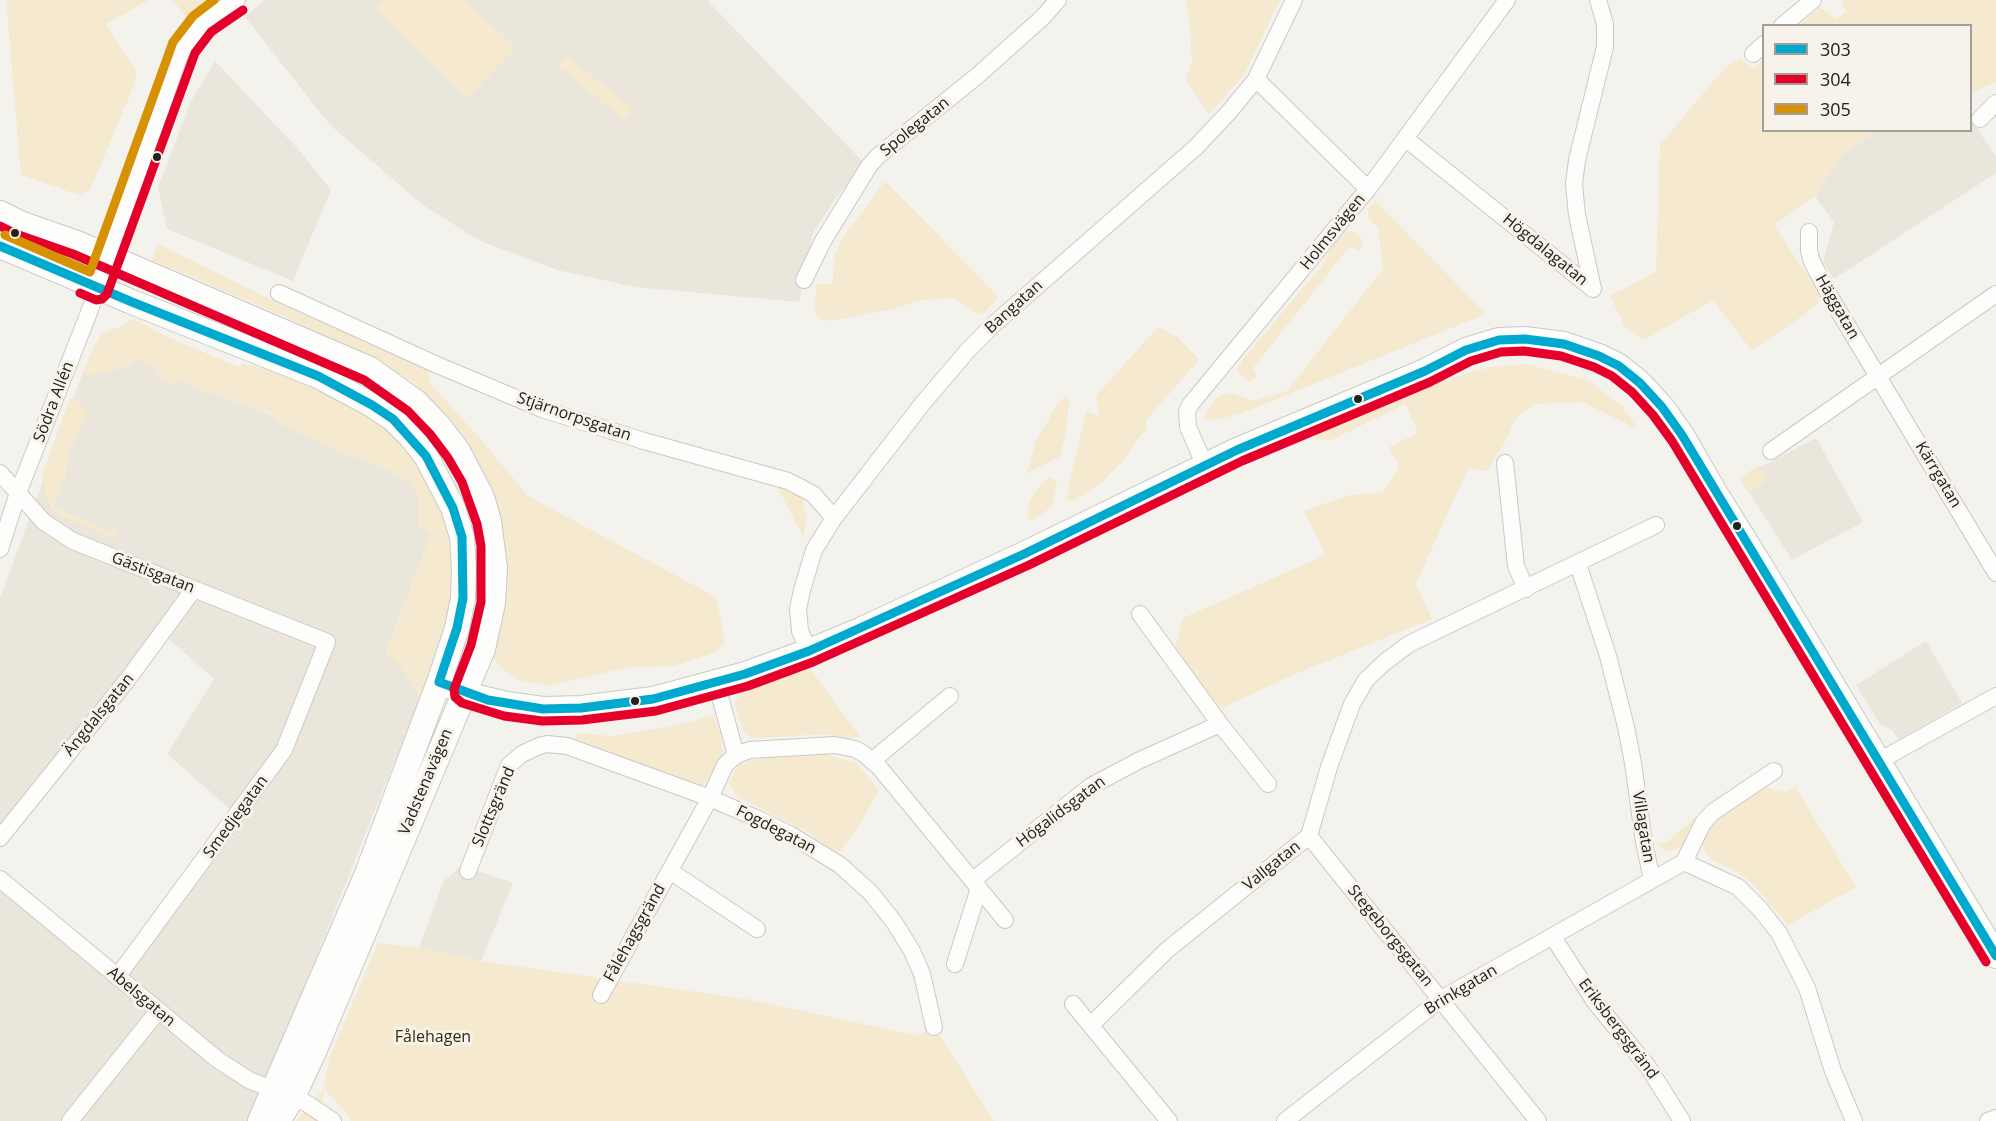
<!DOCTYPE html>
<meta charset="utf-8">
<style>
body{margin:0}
#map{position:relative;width:1996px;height:1121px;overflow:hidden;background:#f4f2ed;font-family:"Open Sans",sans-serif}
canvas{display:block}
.legend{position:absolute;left:1762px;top:24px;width:210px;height:108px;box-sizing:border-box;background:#f7f3ea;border:2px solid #a29f98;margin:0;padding:8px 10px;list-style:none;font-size:18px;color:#22211e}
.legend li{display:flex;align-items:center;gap:12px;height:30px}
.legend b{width:30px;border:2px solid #a29f98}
</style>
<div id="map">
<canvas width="1996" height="1121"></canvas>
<ul class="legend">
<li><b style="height:8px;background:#00a9ce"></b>303</li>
<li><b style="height:8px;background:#e4002b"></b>304</li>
<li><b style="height:8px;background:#d79204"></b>305</li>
</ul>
</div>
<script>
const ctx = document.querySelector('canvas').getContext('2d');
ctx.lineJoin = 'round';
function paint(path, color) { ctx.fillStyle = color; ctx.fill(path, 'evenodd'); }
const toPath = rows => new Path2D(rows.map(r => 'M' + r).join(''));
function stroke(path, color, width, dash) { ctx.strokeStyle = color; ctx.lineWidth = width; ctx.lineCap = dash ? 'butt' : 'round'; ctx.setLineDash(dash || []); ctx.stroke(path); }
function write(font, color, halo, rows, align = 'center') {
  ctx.font = font + ' "Open Sans",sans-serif'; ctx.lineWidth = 6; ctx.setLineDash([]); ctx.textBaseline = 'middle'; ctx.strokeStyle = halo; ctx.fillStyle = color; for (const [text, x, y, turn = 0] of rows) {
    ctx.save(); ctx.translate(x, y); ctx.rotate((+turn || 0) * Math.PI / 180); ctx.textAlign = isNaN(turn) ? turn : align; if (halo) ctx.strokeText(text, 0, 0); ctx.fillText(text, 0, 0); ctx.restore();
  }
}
paint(toPath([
 [265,0,707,0,864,163,836,198,813,233,799,302,635,287,557,270,478,240,423,205,330,125,245,17],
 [215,61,298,149,331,190,293,281,167,229,158,187,191,101],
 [1971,120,1996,156,1996,173,1834,279,1823,262,1834,222,1815,196,1840,156,1877,131,1970,130],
 [135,358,159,370,158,377,175,385,181,379,207,393,214,393,271,415,277,422,342,453,379,465,411,482,418,497,418,526,429,533,427,545,386,652,402,668,420,698,279,1050,248,1121,0,1121,0,879,117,976,232,811,167,754,214,679,161,632,0,837,0,598,83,372,94,375,106,372,129,365],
 [1816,438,1863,522,1792,560,1740,478],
 [1926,641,1962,703,1899,740,1893,731,1880,724,1856,685],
 [462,865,513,883,481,961,419,948,443,882]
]), '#eae6db');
paint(toPath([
 [6,0,149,0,106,24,136,71,135,83,90,190,79,195,21,175],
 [173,0,231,0,197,33],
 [382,0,466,0,516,48,468,98,374,8],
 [1185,0,1280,0,1244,75,1209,114,1186,80,1192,61,1189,14],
 [1842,0,1996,0,1996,82,1971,93,1970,26,1799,25,1811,14,1821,8,1836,19,1846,12],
 [567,55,633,109,624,120,558,66],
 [1739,58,1754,69,1763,60,1764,130,1877,131,1840,156,1815,196,1774,225,1820,295,1818,303,1808,312,1752,351,1713,300,1643,340,1625,327,1610,296,1656,272,1660,145,1722,71],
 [885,181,999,297,985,312,979,315,952,298,921,300,893,309,831,321,819,319,815,313,816,284,833,284,834,255,844,236],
 [1375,200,1486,314,1242,413,1211,421,1204,420,1209,408,1217,397,1231,393,1254,401,1287,391,1383,269,1378,228,1369,219,1368,210],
 [1347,231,1353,231,1360,236,1363,243,1359,251,1350,246,1253,368,1257,377,1251,382,1243,378,1237,370,1243,359,1321,267,1334,244],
 [158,244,284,306,428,369,431,384,483,442,528,496,716,597,725,641,716,652,674,666,630,667,547,686,519,680,500,667,493,656,503,578,444,416,413,382,387,366,283,316,152,260],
 [129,320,140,322,165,336,239,367,242,363,282,373,364,411,398,439,416,460,442,508,453,560,453,593,447,631,420,698,402,668,386,653,427,545,429,533,418,526,418,497,411,482,379,465,342,453,293,430,277,422,271,414,214,393,207,393,181,379,175,385,157,376,158,370,135,358,129,365,106,372,94,375,83,372,93,348,103,333,123,326],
 [1158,327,1178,337,1199,360,1146,420,1146,430,1136,441,1124,460,1100,484,1072,501,1066,499,1086,411,1100,416,1096,396],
 [1525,364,1587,380,1621,405,1637,427,1631,426,1582,402,1536,404,1516,418,1505,442,1487,471,1468,468,1416,584,1432,619,1295,674,1222,708,1211,697,1175,648,1183,618,1326,555,1304,511,1350,495,1382,493,1399,467,1389,447,1418,433,1406,404,1331,440,1314,439,1321,431,1434,383,1490,367],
 [1065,396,1069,402,1065,438,1059,457,1026,474,1037,439,1057,405],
 [70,398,77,399,88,413,68,455,66,476,54,503,54,507,110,531,113,525,117,527,114,536,111,538,56,513,51,509,47,499,42,475],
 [1759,465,1767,480,1749,493,1741,481,1742,476],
 [1050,477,1057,482,1052,507,1030,521,1027,515,1029,503,1034,493],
 [776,484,791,490,802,498,807,518,803,537],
 [809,667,860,737,844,738,826,734,758,738,749,737,743,730,739,719,735,703,737,698,749,690],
 [713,715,721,736,723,755,711,777,703,785,696,787,576,743,575,737,579,733,611,736,637,732,690,722],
 [825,754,856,763,879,790,857,829,837,855,811,834,737,796,729,783,738,764,766,757],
 [1795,786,1856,887,1788,925,1751,882,1732,869,1710,859,1703,847,1705,831,1717,818,1764,787,1785,792],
 [1696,817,1688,841,1671,852,1660,848,1658,844,1667,842],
 [378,943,419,948,481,961,752,1000,918,1036,934,1027,994,1121,351,1121,350,1117,324,1089,321,1121,296,1121,323,1089,329,1059]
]), '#f5e9cf');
const minor = toPath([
 [1782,26,1813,0],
 [1753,54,1764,44],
 [1256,79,1368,189],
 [1980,119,1996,103],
 [1406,139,1593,289],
 [1809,232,1809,251,1812,262,1832,300,1996,573],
 [804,280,823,241,869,166,878,156,977,76,1042,18,1058,0],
 [1593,289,1577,215,1574,184,1577,160,1605,47,1605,24,1598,0],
 [279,293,435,364,542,409,644,441,788,481,813,494,834,518],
 [1771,451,1996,294],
 [1505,463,1516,566,1526,589],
 [1205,466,1188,427,1187,412,1190,405,1368,189,1507,0],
 [0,473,44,522,73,541,327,642,284,750,117,977],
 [0,549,18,493,88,315,178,60,184,47,202,24,214,14,237,0],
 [1578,564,1608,656,1626,727,1633,763,1644,842,1652,880,1684,862,1738,887,1760,909,1779,933,1807,988,1833,1071,1854,1121],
 [1140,614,1220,724,1268,784],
 [809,651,800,631,798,609,802,590,814,550,834,518,923,403,969,349,994,324,1196,147,1229,112,1256,79,1294,0],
 [716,682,736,755],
 [873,760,950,696],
 [1879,761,1996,696],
 [1309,836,1538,1121],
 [0,838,128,679,194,589],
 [1684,862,1703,823,1713,812,1774,771],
 [468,871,509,765,522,754,539,746,547,744,567,746,710,798,758,819,791,835,840,865,871,893,894,922,912,951,922,974,934,1027],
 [670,871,757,929],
 [0,879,218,1060,249,1080,306,1103,333,1121],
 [973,880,1091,786,1138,761,1220,724],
 [1553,937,1595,1002,1648,1067,1682,1121],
 [955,964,979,888],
 [601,995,710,798,725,765,736,755,750,750,835,745,855,749,864,754,879,767,1005,920],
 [1073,1004,1169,1121],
 [1091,1025,1167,950,1309,836,1329,767,1352,704,1366,680,1385,662,1409,644,1656,525],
 [70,1121,158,1011],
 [1285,1121,1441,999,1652,880],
 [1988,1121,1996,1118]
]);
const secondary = toPath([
 [0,213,20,223,77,243,370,369,416,402,439,426,458,451,482,497,489,521,495,568,493,603,483,649,313,1054,293,1097,278,1121],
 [0,246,132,302,318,376,372,405,393,419,410,436,426,456,453,508,462,537,464,569,463,598,457,628,439,682,366,876,260,1121],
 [439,682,477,697,507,704,543,709,581,708,653,699,745,674,809,651,860,630,1024,554,1237,450,1425,371,1466,350,1499,340,1525,339,1564,344,1599,356,1619,366,1640,383,1662,407,1682,435,1713,489,1767,576,1996,956]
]);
stroke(minor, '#cac9c5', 18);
stroke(secondary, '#cac9c5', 26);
stroke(minor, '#fdfdfc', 16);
stroke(secondary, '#fdfdfc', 24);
stroke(toPath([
 [0,246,132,302,318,376,372,405,393,419,426,456,453,508,462,537,463,598,457,628,439,682,488,700,543,709,581,708,653,699,745,674,809,651,1024,554,1237,450,1425,371,1466,350,1499,340,1525,339,1564,344,1599,356,1619,366,1640,383,1662,407,1682,435,1996,956]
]), '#00a9ce', 9);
stroke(toPath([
 [0,226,16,234,73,254,364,380,408,411,430,434,448,458,462,482,477,524,481,546,481,602,471,645,454,689,455,697,462,703,504,716,542,721,582,720,656,711,748,686,813,662,1029,565,1242,461,1430,382,1471,361,1501,352,1524,351,1561,356,1594,367,1612,376,1632,392,1653,415,1672,441,1986,962],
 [80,293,96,300,102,299,107,294,195,53,211,32,243,10]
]), '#e4002b', 9);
stroke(toPath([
 [5,235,90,272,173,42,193,16,214,0]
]), '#d79204', 9);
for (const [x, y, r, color] of [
 [157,157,5,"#22211e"],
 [15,233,5,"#22211e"],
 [1358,399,5,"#22211e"],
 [1737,526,5,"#22211e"],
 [635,701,5,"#22211e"]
]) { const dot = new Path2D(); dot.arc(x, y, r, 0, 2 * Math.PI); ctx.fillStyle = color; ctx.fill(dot); stroke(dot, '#f7f3ea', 2); }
write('16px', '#22211e', '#f7f3ea', [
 ["Spolegatan",915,127,-39],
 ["Holmsvägen",1333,232,-51],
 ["Högdalagatan",1545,250,39],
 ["Bangatan",1014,307,-42],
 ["Häggatan",1837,307,60],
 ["Södra Allén",54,402,-69],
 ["Stjärnorpsgatan",574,417,19],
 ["Kärrgatan",1938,475,59],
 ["Gästisgatan",153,573,21],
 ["Ängdalsgatan",99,715,-51],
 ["Vadstenavägen",426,782,-67],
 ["Slottsgränd",494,807,-67],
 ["Högalidsgatan",1061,812,-37],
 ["Smedjegatan",236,817,-54],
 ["Villagatan",1643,827,81],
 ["Fogdegatan",776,830,27],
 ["Vallgatan",1272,866,-39],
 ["Fålehagsgränd",635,933,-61],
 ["Stegeborgsgatan",1390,936,51],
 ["Brinkgatan",1461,990,-31],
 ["Abelsgatan",141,997,40],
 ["Eriksbergsgränd",1618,1029,53]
]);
write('16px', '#342a10', '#f7f3ea', [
 ["Fålehagen",433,1037]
]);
</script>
